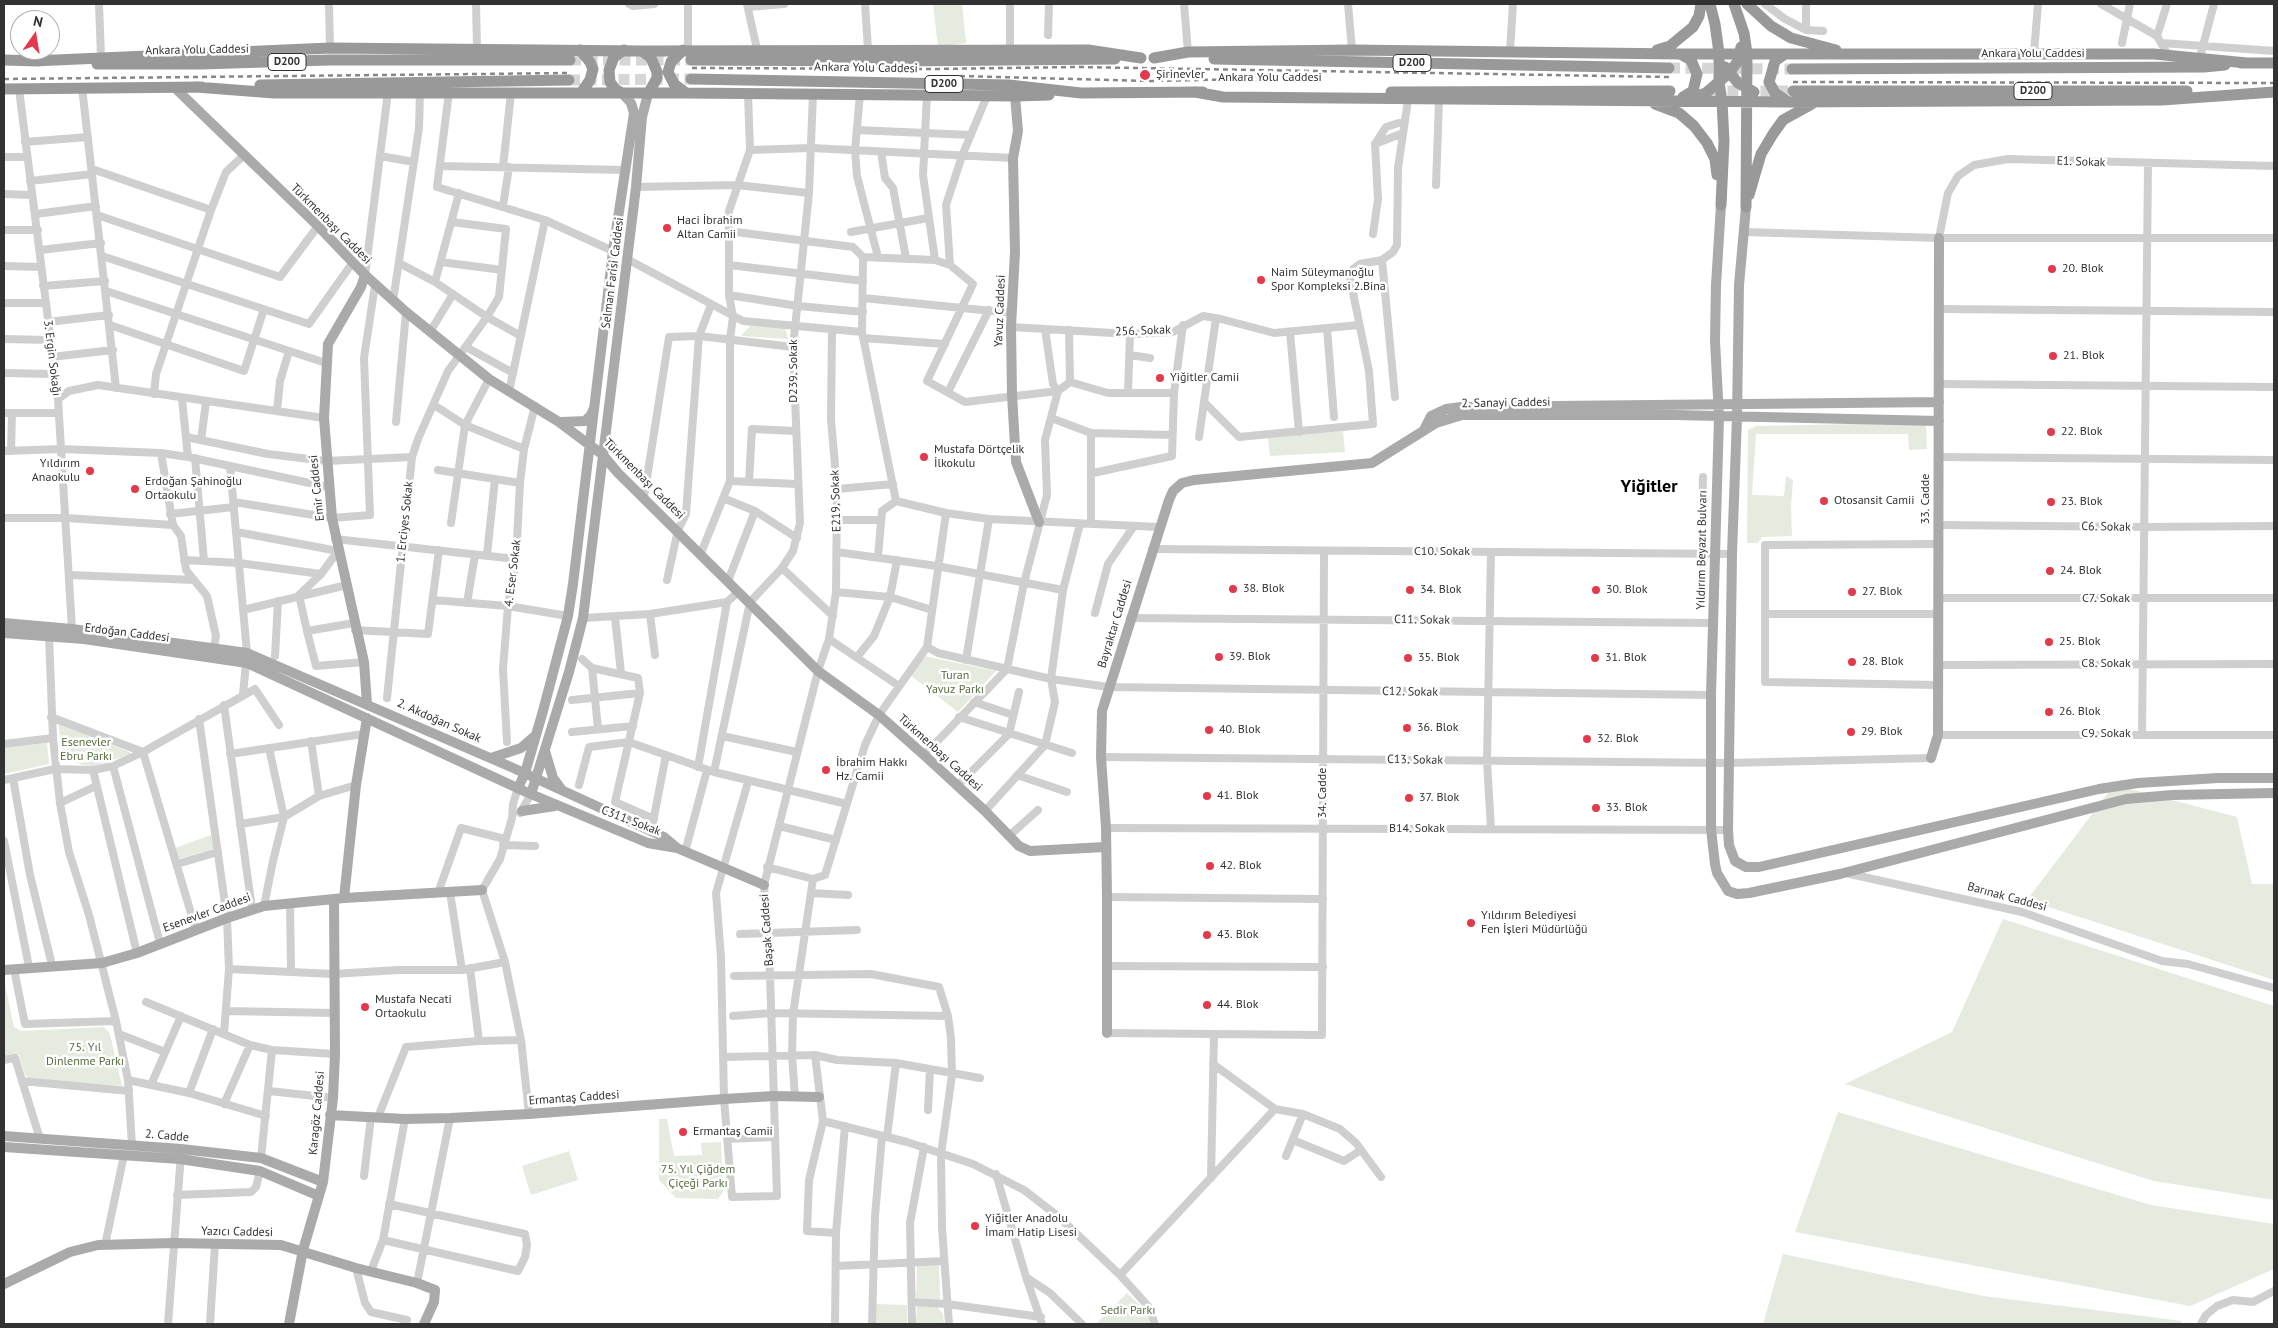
<!DOCTYPE html>
<meta charset="utf-8">
<style>
body{margin:0}
#map{position:relative;width:2278px;height:1328px;overflow:hidden;background:#fff;font-family:"PT Sans",sans-serif}
canvas{display:block}
.frame{position:absolute;inset:0;border:5px solid #323232;pointer-events:none}
.north{position:absolute;left:10px;top:10px;width:50px;height:50px;box-sizing:border-box;background:#fff;border:1px solid #adadad;border-radius:50%;rotate:13deg;font-size:14px;font-weight:700;line-height:20px;text-align:center;color:#323232}
.north::after{content:'';display:block;margin:auto;width:18px;height:22px;background:#e33a4b;clip-path:polygon(50% 0,100% 100%,50% 72%,0 100%)}
</style>
<div id="map">
<canvas width="2278" height="1328"></canvas>
<div class="frame"></div>
<div class="north">N</div>
</div>
<script>
const ctx = document.querySelector('canvas').getContext('2d');
ctx.lineJoin = 'round';
function paint(path, color) { ctx.fillStyle = color; ctx.fill(path, 'evenodd'); }
const toPath = rows => new Path2D(rows.map(r => 'M' + r).join(''));
function stroke(path, color, width, dash) { ctx.strokeStyle = color; ctx.lineWidth = width; ctx.lineCap = dash ? 'butt' : 'round'; ctx.setLineDash(dash || []); ctx.stroke(path); }
function write(font, color, halo, rows, align = 'center') {
  ctx.font = font + ' "PT Sans",sans-serif'; ctx.lineWidth = 5; ctx.setLineDash([]); ctx.textBaseline = 'middle'; ctx.strokeStyle = halo; ctx.fillStyle = color; for (const [text, x, y, turn = 0] of rows) {
    ctx.save(); ctx.translate(x, y); ctx.rotate((+turn || 0) * Math.PI / 180); ctx.textAlign = isNaN(turn) ? turn : align; if (halo) ctx.strokeText(text, 0, 0); ctx.fillText(text, 0, 0); ctx.restore();
  }
}
paint(toPath([
 [933,4,962,4,966,43,938,47],
 [750,326,785,328,788,339,741,336],
 [1906,423,1926,424,1927,449,1909,450,1908,434,1756,434,1752,495,1784,496,1786,476,1793,480,1791,507,1792,536,1762,537,1758,543,1747,543,1748,430,1756,426],
 [1343,431,1345,452,1270,456,1268,438],
 [924,656,996,671,958,712,910,675],
 [58,723,130,752,130,755,93,766,82,765,71,760,63,752],
 [47,743,49,764,4,774,4,748],
 [2114,785,2237,817,2252,884,2274,884,2274,980,2027,900],
 [211,835,214,849,178,859,175,848],
 [2003,919,2274,1006,2274,1200,2154,1181,1845,1084,1952,1032],
 [4,980,14,1027,21,1031,104,1027,110,1034,122,1086,30,1079,25,1075,19,1055,4,1056],
 [1838,1112,2151,1205,2274,1224,2274,1269,2190,1306,1795,1232],
 [659,1119,667,1119,674,1156,702,1155,701,1143,721,1142,723,1192,718,1199,676,1198,659,1180],
 [569,1151,578,1180,531,1195,522,1166],
 [1783,1254,1983,1296,2182,1321,2181,1324,1763,1324],
 [939,1265,940,1300,916,1298,917,1266],
 [1127,1293,1142,1307,1151,1324,1096,1324],
 [876,1304,907,1305,907,1324,876,1324],
 [917,1306,937,1307,943,1314,944,1324,916,1324]
]), '#e5ebde');
stroke(toPath([
 [570,60,691,60],
 [1669,68,1792,69],
 [569,80,691,79],
 [1711,91,1793,91]
]), '#d6d6d6', 11, [11, 5.5]);
stroke(toPath([
 [99,4,101,57],
 [329,4,330,48],
 [476,4,477,48],
 [629,4,633,6,654,4],
 [747,4,757,49],
 [865,4,868,49],
 [1010,4,1010,50],
 [1184,4,1188,52],
 [1348,4,1352,50],
 [1765,4,1785,19,1806,30,1823,31],
 [2101,4,2157,36,2168,55],
 [748,7,784,4],
 [1806,30,1806,4],
 [1048,35,1049,4],
 [2157,36,2167,4],
 [2122,43,2130,4],
 [2162,43,2274,51],
 [688,50,688,4],
 [1510,51,1513,4],
 [2034,53,2038,4],
 [2200,57,2214,4],
 [82,87,116,388],
 [19,89,58,399,72,629],
 [449,92,437,187,545,220,613,251],
 [860,94,855,150,857,176,878,257],
 [927,94,923,175,935,260],
 [987,96,962,156,946,205,950,265,973,284,927,381,965,402,1058,391],
 [857,130,971,135],
 [25,142,88,137],
 [1375,144,1403,133],
 [750,150,811,148,1013,158],
 [881,152,885,178,893,188,906,258],
 [380,156,414,162],
 [4,157,27,157],
 [440,166,625,170],
 [503,167,511,93],
 [92,169,211,210],
 [30,181,92,174],
 [1436,185,1439,100],
 [636,187,737,185,809,193],
 [4,194,32,195],
 [503,206,509,167],
 [36,214,96,206],
 [97,215,280,277,318,226],
 [4,230,38,230],
 [728,231,853,247,863,257],
 [851,232,928,218],
 [1744,232,1939,238,2274,238],
 [1373,234,1378,199,1375,144,1386,127,1405,121],
 [1939,238,1948,193,1958,176,1974,165,2008,159,2274,166],
 [40,250,101,243],
 [102,256,309,324,353,262],
 [863,257,862,332,896,501],
 [863,257,935,260,950,265],
 [627,259,743,321,862,332],
 [1382,260,1395,397],
 [441,262,502,270],
 [399,263,435,282,487,317,521,336],
 [729,265,863,281],
 [4,266,41,267],
 [365,275,388,92],
 [435,282,459,193],
 [43,286,105,281],
 [106,291,326,363],
 [729,295,798,306,863,312],
 [863,298,1012,313],
 [393,301,419,128,420,92],
 [4,303,45,303],
 [1939,309,2274,312],
 [48,322,109,315],
 [110,325,244,371,264,309],
 [1011,327,1130,334,1173,332,1203,316,1221,319,1274,333,1359,325],
 [1327,328,1334,417],
 [1045,329,1053,384,1058,391],
 [430,332,453,294],
 [1290,332,1299,432],
 [863,338,945,344],
 [4,339,49,340],
 [466,347,513,373],
 [1130,355,1150,358],
 [51,357,113,350],
 [4,373,54,374],
 [1070,382,1108,393,1174,393],
 [1939,384,2274,387],
 [509,392,545,220],
 [948,392,989,310],
 [1128,393,1130,334],
 [154,394,156,374,211,210,226,172,244,155],
 [58,399,69,391,98,385,324,418],
 [182,399,188,457],
 [1204,402,1239,437,1373,424,1369,371,1350,278,1353,269,1360,264,1382,260,1393,252,1397,245,1398,168,1408,100],
 [434,405,465,425,524,449],
 [277,411,280,381,289,351],
 [4,413,59,413],
 [1051,418,1091,433,1172,435],
 [396,422,406,312],
 [186,437,268,454,326,461,412,457],
 [1199,437,1216,318],
 [201,440,206,402],
 [4,451,62,449,161,453,188,457,328,487],
 [11,451,12,413],
 [161,453,173,525,181,536,186,570,207,596,216,636,214,647],
 [1939,457,2274,460],
 [195,458,204,561],
 [230,466,247,653,243,694],
 [438,470,520,483],
 [1093,473,1172,456,1174,393,1183,325],
 [730,481,797,484],
 [749,482,752,429,795,431],
 [837,489,893,484],
 [644,497,669,337,699,336,793,347],
 [723,498,755,511,797,538],
 [896,501,946,513,989,519,1159,527],
 [234,502,332,518,370,515,364,358,375,285],
 [170,514,234,507],
 [1702,515,1703,477],
 [4,518,66,518,173,525],
 [837,520,881,520],
 [451,523,465,425,489,379],
 [1091,524,1091,433],
 [1938,525,2144,527,2274,526],
 [237,532,338,551,321,574,299,595,307,631,316,666,364,662],
 [335,539,516,559],
 [1152,549,1732,554],
 [837,552,937,566,1063,590],
 [701,553,730,481,730,339,733,317,729,295,729,211,750,150,748,94],
 [487,555,495,479],
 [878,557,882,511,896,501],
 [184,560,239,563,321,574],
 [782,568,833,616],
 [70,575,194,580],
 [667,580,678,530,686,514,699,336,711,305],
 [728,581,755,511],
 [836,592,890,597,932,610],
 [1938,598,2274,598],
 [433,600,508,606,568,616],
 [467,603,475,555],
 [243,610,347,585],
 [1095,613,1108,564,1134,526],
 [650,614,655,655],
 [1766,614,1938,614],
 [615,617,621,673],
 [583,618,650,614,727,602,738,592],
 [1130,618,1713,623],
 [355,630,428,634,439,550],
 [307,631,354,623],
 [49,636,53,738,60,803,69,852,89,915,116,1021,128,1080,132,1146],
 [829,639,899,686],
 [927,647,938,653,1051,679,1109,687,1711,695],
 [275,656,278,601],
 [857,657,874,636,890,597,897,560],
 [582,659,592,668,598,729],
 [966,660,989,519],
 [1938,665,2274,664],
 [592,668,638,678,640,693,615,802,654,819],
 [1938,685,1765,682,1765,545,1938,544],
 [387,698,412,457,418,439,448,371,487,317,499,297,506,229,452,222],
 [572,700,640,693],
 [974,702,1013,715],
 [224,705,252,909],
 [51,717,143,752,196,930],
 [959,717,1072,753],
 [199,719,227,918,229,969,224,1033],
 [572,732,633,726],
 [2142,734,2148,164],
 [1938,735,2274,735],
 [722,736,797,752],
 [311,741,319,796],
 [507,742,503,669,508,606,516,559,520,483,524,449,535,406],
 [4,744,53,738],
 [230,754,363,734],
 [924,755,1007,669,1024,583,1047,495,1045,440,1058,391,1070,382,1069,330],
 [1101,757,1729,763,1931,758],
 [113,766,160,943],
 [698,767,727,602],
 [93,770,137,953],
 [714,772,750,602,782,568,793,551,800,523,793,347,809,193,813,94],
 [1017,775,1067,792],
 [13,778,30,875,52,965],
 [4,780,55,769,93,770,113,766,143,752,255,689,279,725],
 [748,782,716,893,721,958,724,1099,732,1197,777,1196,770,975,764,885,818,671,829,639,836,592,837,489,831,419,832,330],
 [579,785,589,747,629,742,714,772,847,804],
 [958,785,1009,734,1019,692],
 [518,788,513,804,512,818,500,859,482,890,505,962,521,1040,529,1114],
 [60,803,96,786],
 [985,811,1045,745,1055,702,1051,679,1063,590,1080,524],
 [520,813,531,794],
 [653,822,666,755],
 [240,824,284,817,319,796,356,785],
 [779,826,836,840],
 [1106,828,1728,830],
 [1491,829,1487,761,1491,552],
 [1009,836,1038,810],
 [4,841,29,967],
 [503,845,535,846],
 [685,852,707,770],
 [177,864,218,852],
 [767,867,813,879],
 [1850,874,2022,912,2162,961,2188,964,2274,988],
 [450,892,462,970],
 [438,893,461,828,505,839],
 [811,893,848,895],
 [1107,897,1323,899],
 [290,904,291,972],
 [264,906,273,861,284,817,269,748],
 [740,934,857,930],
 [1107,966,1323,967],
 [470,968,479,1041,521,1040],
 [14,969,25,1024,116,1021],
 [229,969,333,974,398,970,462,970,505,962],
 [734,976,871,974,939,987,948,1016,951,1038,952,1075,941,1154,942,1228,949,1324],
 [146,1002,250,1045,272,1050,335,1054],
 [226,1011,334,1013],
 [733,1016,771,1013,948,1016],
 [1107,1033,1322,1035,1324,551],
 [119,1034,165,1052],
 [815,1055,823,1121,809,1180,807,1231,836,1233],
 [723,1057,815,1055,837,1060,896,1063,980,1078],
 [4,1060,15,1058,40,1139],
 [1213,1064,1275,1109],
 [128,1080,189,1093,266,1116],
 [22,1081,129,1091],
 [151,1085,181,1016],
 [269,1091,333,1098],
 [189,1093,213,1029],
 [795,1096,792,1056,793,1014,813,879,825,875,865,745,879,715,927,647,946,513],
 [224,1104,250,1045],
 [928,1110,930,1069],
 [1303,1114,1340,1129,1356,1143,1381,1177],
 [378,1117,406,1047,479,1041],
 [823,1121,907,1142,973,1164,1024,1190,1059,1217,1120,1275,1148,1306,1155,1324],
 [887,1137,896,1063],
 [727,1139,775,1137],
 [1293,1140,1344,1161,1361,1150],
 [261,1158,272,1050],
 [996,1174,1026,1277,1050,1293,1082,1324],
 [364,1176,371,1117],
 [1211,1178,1214,1034],
 [177,1195,251,1192,256,1187,260,1171],
 [383,1240,518,1271,525,1257,527,1245,525,1234,389,1204],
 [105,1245,124,1155],
 [836,1266,944,1261],
 [356,1268,365,1303,371,1312,407,1320],
 [371,1271,383,1240,405,1119],
 [1120,1275,1275,1109,1303,1114,1286,1156],
 [1026,1277,1042,1324],
 [417,1283,450,1118],
 [912,1302,947,1304,1041,1317],
 [168,1324,181,1154],
 [210,1324,215,1244],
 [835,1324,836,1233,845,1126],
 [872,1324,875,1216,882,1136],
 [912,1324,910,1223,924,1147],
 [2201,1324,2206,1315,2217,1306,2233,1300,2253,1302,2274,1291]
]), '#cfcfcf', 8);
stroke(toPath([
 [174,87,318,226,365,275,406,312,489,379,559,422,603,455,618,473,818,671,879,715,924,755,985,811,1019,846,1030,851,1105,847],
 [1015,96,1018,131,1013,158,1015,252,1011,327,1012,395,1016,462,1039,522],
 [1721,205,1716,285,1715,341,1719,417,1711,695,1711,829,1715,864,1717,873,1728,891,1737,894,1749,893,1840,874,2126,799,2172,795,2274,793],
 [1746,207,1739,285,1737,417,1732,554,1728,830,1729,845,1735,861,1746,867,1759,867,2099,789,2138,783,2218,778,2274,778],
 [365,275,361,287,328,344,324,418,332,518,364,662,367,704],
 [561,422,585,421,591,415,594,408],
 [1424,430,1431,416,1446,409,1461,407,1939,402],
 [4,623,72,629,247,653,511,767,664,837,676,847],
 [4,633,84,639,247,663,526,792,648,843,677,848,764,885],
 [545,751,553,778,562,790],
 [491,758,521,748,536,735],
 [1931,758,1938,735,1939,238],
 [518,788,525,773,543,711,568,616,573,584,613,251,634,113,631,103,622,93],
 [531,794,569,672,583,618,636,187,642,117,648,94],
 [522,811,555,806],
 [344,898,356,785,367,718],
 [4,970,102,963,137,953,227,918,264,906,344,898,482,890],
 [1107,1033,1107,897,1106,828,1101,757,1102,711,1169,500,1173,491,1182,483,1194,480,1372,463,1436,423,1462,415,1675,415,1939,421],
 [330,1115,405,1119,450,1118,529,1114,724,1099,774,1096,819,1097],
 [4,1136,181,1149,261,1158,323,1182],
 [4,1147,180,1159,260,1171,319,1196],
 [4,1284,70,1252,98,1245,174,1243,281,1245,356,1268,417,1283,435,1290,434,1302,424,1324],
 [289,1324,303,1250,323,1182,333,1098,335,1054,334,899]
]), '#aaa', 10);
stroke(toPath([
 [1710,4,1715,24,1719,53,1719,82,1722,101,1724,141,1721,205],
 [1734,4,1744,33,1747,53,1746,207],
 [1747,4,1771,26,1791,38,1836,50],
 [580,50,590,62,593,69,590,80,581,93],
 [683,50,671,62,668,72,674,84,686,93],
 [1657,50,1670,46,1693,27,1699,16,1701,4],
 [642,51,651,58,657,72,657,78,648,94],
 [1680,54,1691,60,1697,74,1693,91,1683,97],
 [1785,54,1775,61,1769,82,1775,93,1787,101],
 [1154,58,1188,52,1352,50,1680,54,2154,54,2247,63],
 [1214,59,1669,68],
 [4,60,39,61],
 [691,60,897,61,1115,59],
 [33,61,330,48,642,51,1088,50,1141,58],
 [2241,63,2274,63],
 [97,64,200,64,329,60,570,60],
 [1725,67,1738,83,1754,92],
 [1792,69,2204,67,2225,65],
 [691,79,1009,85,1081,93,1203,92],
 [260,85,569,80],
 [196,87,274,93,686,93,1015,96,1049,95],
 [4,89,202,87],
 [1793,91,2187,91],
 [1195,92,1223,97,1789,102,2162,100,2274,92],
 [1391,92,1670,91],
 [622,93,615,89,610,82,609,70,614,57,624,50],
 [1690,98,1706,93,1729,73,1738,61,1741,47],
 [1655,104,1679,113,1694,126,1707,143,1715,159,1717,175],
 [1749,195,1761,154,1773,134,1783,120,1812,104]
]), '#999', 11);
stroke(toPath([
 [692,68,933,69,1078,67,1669,77],
 [960,76,1148,81,1307,78],
 [4,79,569,73],
 [1793,82,2274,83]
]), '#878787', 2.5, [5, 4]);
for (const [x, y, r, color] of [
 [1145,75,6,"#e33a4b"],
 [667,228,5,"#e33a4b"],
 [2052,269,5,"#e33a4b"],
 [1261,280,5,"#e33a4b"],
 [2053,356,5,"#e33a4b"],
 [1160,378,5,"#e33a4b"],
 [2051,432,5,"#e33a4b"],
 [924,457,5,"#e33a4b"],
 [90,471,5,"#e33a4b"],
 [135,489,5,"#e33a4b"],
 [1824,501,5,"#e33a4b"],
 [2051,502,5,"#e33a4b"],
 [2050,571,5,"#e33a4b"],
 [1233,589,5,"#e33a4b"],
 [1410,590,5,"#e33a4b"],
 [1596,590,5,"#e33a4b"],
 [1852,592,5,"#e33a4b"],
 [2049,642,5,"#e33a4b"],
 [1219,657,5,"#e33a4b"],
 [1408,658,5,"#e33a4b"],
 [1595,658,5,"#e33a4b"],
 [1852,662,5,"#e33a4b"],
 [2049,712,5,"#e33a4b"],
 [1407,728,5,"#e33a4b"],
 [1209,730,5,"#e33a4b"],
 [1851,732,5,"#e33a4b"],
 [1587,739,5,"#e33a4b"],
 [826,770,5,"#e33a4b"],
 [1207,796,5,"#e33a4b"],
 [1409,798,5,"#e33a4b"],
 [1596,808,5,"#e33a4b"],
 [1210,866,5,"#e33a4b"],
 [1471,923,5,"#e33a4b"],
 [1207,935,5,"#e33a4b"],
 [1207,1005,5,"#e33a4b"],
 [365,1007,5,"#e33a4b"],
 [683,1132,5,"#e33a4b"],
 [975,1226,5,"#e33a4b"]
]) { const dot = new Path2D(); dot.arc(x, y, r, 0, 2 * Math.PI); ctx.fillStyle = color; ctx.fill(dot); stroke(dot, '#fff', 2); }
for (const [x, y, w] of [
 [287,62,38],
 [1412,63,38],
 [944,84,38],
 [2033,91,38]
]) { const box = new Path2D(); box.roundRect(x - w / 2, y - 8.5, w, 17, 4); ctx.fillStyle = '#fff'; ctx.fill(box); stroke(box, '#323232', 1); }
write('bold 11px', '#323232', null, [
 ["D200",287,62],
 ["D200",1412,63],
 ["D200",944,84],
 ["D200",2033,91]
]);
write('12px', '#323232', '#fff', [
 ["Ankara Yolu Caddesi",197,50,-1],
 ["Ankara Yolu Caddesi",2033,54],
 ["Ankara Yolu Caddesi",866,68,1],
 ["Ankara Yolu Caddesi",1270,78],
 ["E1. Sokak",2081,162,2],
 ["Türkmenbaşı Caddesi",331,224,45],
 ["Selman Farisi Caddesi",613,273,-83],
 ["Yavuz Caddesi",1000,311,-88],
 ["256. Sokak",1143,331,-2],
 ["3. Ergin Sokağı",52,358,83],
 ["D239. Sokak",794,371,-90],
 ["2. Sanayi Caddesi",1506,403,-1],
 ["Türkmenbaşı Caddesi",644,479,45],
 ["Emir Caddesi",317,488,-96],
 ["33. Cadde",1926,499,-90],
 ["E219. Sokak",836,501,-92],
 ["1. Erciyes Sokak",405,522,-84],
 ["C6. Sokak",2106,527,1],
 ["Yıldırım Beyazıt Bulvarı",1702,550,-89],
 ["C10. Sokak",1442,552],
 ["4. Eser Sokak",513,573,-83],
 ["C7. Sokak",2106,599],
 ["C11. Sokak",1422,620,1],
 ["Bayraktar Caddesi",1115,624,-73],
 ["Erdoğan Caddesi",127,633,7],
 ["C8. Sokak",2106,664],
 ["C12. Sokak",1410,692,1],
 ["2. Akdoğan Sokak",439,721,24],
 ["C9. Sokak",2106,734],
 ["Türkmenbaşı Caddesi",940,753,42],
 ["C13. Sokak",1415,760,1],
 ["34. Cadde",1323,793,-90],
 ["C311. Sokak",631,821,21],
 ["B14. Sokak",1417,829],
 ["Barınak Caddesi",2007,897,15],
 ["Esenevler Caddesi",207,913,-20],
 ["Başak Caddesi",767,930,-94],
 ["Ermantaş Caddesi",574,1098,-4],
 ["Karagöz Caddesi",317,1113,-85],
 ["2. Cadde",167,1136,5],
 ["Yazıcı Caddesi",237,1232,1]
]);
write('12px', '#323232', '#fff', [
 ["Şirinevler",1156,75],
 ["Haci İbrahim",677,221],
 ["Altan Camii",677,235],
 ["20. Blok",2062,269],
 ["Naim Süleymanoğlu",1271,273],
 ["Spor Kompleksi 2.Bina",1271,287],
 ["21. Blok",2063,356],
 ["Yiğitler Camii",1170,378],
 ["22. Blok",2061,432],
 ["Mustafa Dörtçelik",934,450],
 ["İlkokulu",934,464],
 ["Yıldırım",80,464,"right"],
 ["Anaokulu",80,478,"right"],
 ["Erdoğan Şahinoğlu",145,482],
 ["Ortaokulu",145,496],
 ["Otosansit Camii",1834,501],
 ["23. Blok",2061,502],
 ["24. Blok",2060,571],
 ["38. Blok",1243,589],
 ["34. Blok",1420,590],
 ["30. Blok",1606,590],
 ["27. Blok",1862,592],
 ["25. Blok",2059,642],
 ["39. Blok",1229,657],
 ["35. Blok",1418,658],
 ["31. Blok",1605,658],
 ["28. Blok",1862,662],
 ["26. Blok",2059,712],
 ["36. Blok",1417,728],
 ["40. Blok",1219,730],
 ["29. Blok",1861,732],
 ["32. Blok",1597,739],
 ["İbrahim Hakkı",836,763],
 ["Hz. Camii",836,777],
 ["41. Blok",1217,796],
 ["37. Blok",1419,798],
 ["33. Blok",1606,808],
 ["42. Blok",1220,866],
 ["Yıldırım Belediyesi",1481,916],
 ["Fen İşleri Müdürlüğü",1481,930],
 ["43. Blok",1217,935],
 ["Mustafa Necati",375,1000],
 ["Ortaokulu",375,1014],
 ["44. Blok",1217,1005],
 ["Ermantaş Camii",693,1132],
 ["Yiğitler Anadolu",985,1219],
 ["İmam Hatip Lisesi",985,1233]
], 'left');
write('12px', '#566e3f', '#fff', [
 ["Turan",955,676],
 ["Yavuz Parkı",955,690],
 ["Esenevler",86,743],
 ["Ebru Parkı",86,757],
 ["75. Yıl",85,1048],
 ["Dinlenme Parkı",85,1062],
 ["75. Yıl Çiğdem",698,1170],
 ["Çiçeği Parkı",698,1184],
 ["Sedir Parkı",1128,1311]
]);
write('bold 18px', '#000', '#fff', [
 ["Yiğitler",1649,487]
]);
</script>
